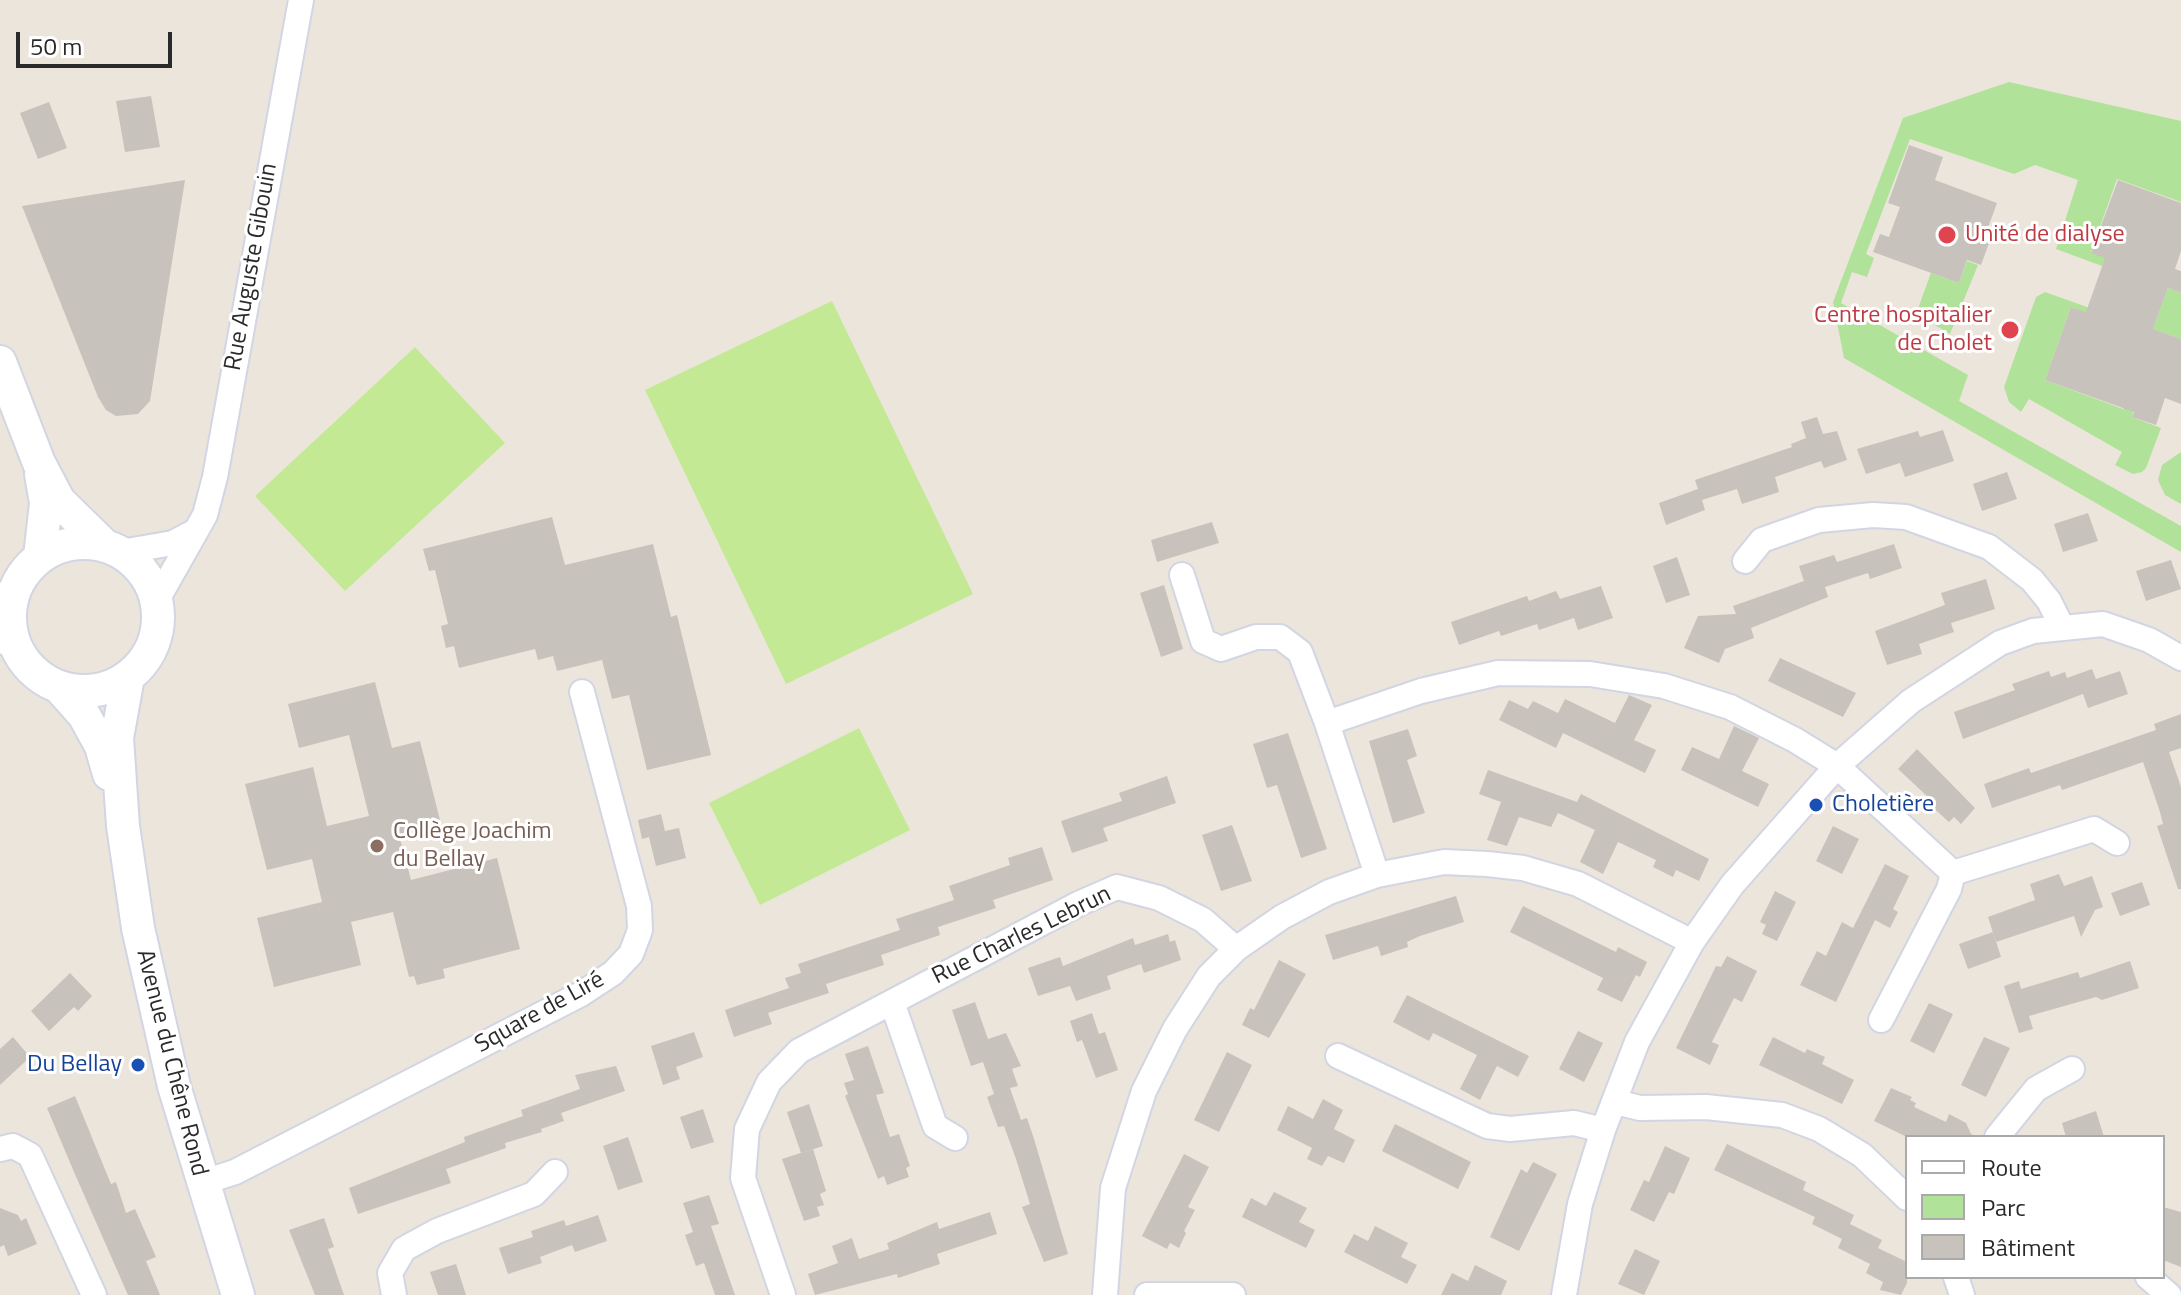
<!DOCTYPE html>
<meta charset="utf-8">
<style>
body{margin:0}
#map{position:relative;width:2181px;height:1295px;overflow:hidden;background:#ece5dc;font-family:"Titillium Web",sans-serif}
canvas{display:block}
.legend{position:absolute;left:1905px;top:1135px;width:260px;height:144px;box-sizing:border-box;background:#fff;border:2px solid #aaa;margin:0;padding:10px 14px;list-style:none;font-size:24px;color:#2a2a2a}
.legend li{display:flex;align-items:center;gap:16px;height:40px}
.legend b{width:40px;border:2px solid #aaa}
.scale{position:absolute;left:16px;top:32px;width:156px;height:36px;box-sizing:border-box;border:4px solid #2a2a2a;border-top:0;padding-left:10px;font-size:24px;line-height:28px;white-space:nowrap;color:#2a2a2a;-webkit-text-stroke:6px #fff;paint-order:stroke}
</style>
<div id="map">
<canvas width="2181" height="1295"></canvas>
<ul class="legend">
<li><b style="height:10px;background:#fff"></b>Route</li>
<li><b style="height:22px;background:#b1e299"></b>Parc</li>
<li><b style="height:22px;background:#c7c2bc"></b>Bâtiment</li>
</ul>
<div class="scale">50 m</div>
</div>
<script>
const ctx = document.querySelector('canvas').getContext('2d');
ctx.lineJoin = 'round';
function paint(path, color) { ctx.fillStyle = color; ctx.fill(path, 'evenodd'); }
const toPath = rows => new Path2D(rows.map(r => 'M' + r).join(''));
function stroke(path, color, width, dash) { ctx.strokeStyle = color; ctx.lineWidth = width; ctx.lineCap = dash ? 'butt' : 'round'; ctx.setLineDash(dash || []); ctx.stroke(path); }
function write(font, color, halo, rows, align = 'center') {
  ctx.font = font + ' "Titillium Web",sans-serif'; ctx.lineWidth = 6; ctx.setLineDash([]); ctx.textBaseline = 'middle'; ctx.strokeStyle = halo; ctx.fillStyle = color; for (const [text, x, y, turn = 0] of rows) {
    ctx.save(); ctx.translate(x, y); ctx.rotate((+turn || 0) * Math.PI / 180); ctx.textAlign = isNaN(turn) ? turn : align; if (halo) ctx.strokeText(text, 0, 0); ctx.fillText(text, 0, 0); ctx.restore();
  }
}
paint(toPath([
 [2009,82,2181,121,2181,202,2117,179,2091,252,2132,268,2129,276,2056,249,2078,180,2035,165,2014,174,1910,139,1866,254,1874,258,1867,277,1852,272,1841,303,1968,375,1959,401,2181,526,2181,552,1844,358,1833,302,1903,118],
 [1967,261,1978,265,1950,334,1916,314,1931,273,1959,283],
 [2168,288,2181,293,2181,339,2153,329],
 [2045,292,2115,317,2114,322,2071,307,2045,380,2123,409,2125,405,2134,408,2132,417,2161,428,2146,468,2142,472,2133,474,2115,465,2122,452,2029,399,2021,412,2009,402,2004,387,2036,297],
 [2181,452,2181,504,2165,495,2158,480,2162,465]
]), '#b1e299');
paint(toPath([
 [832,301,973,594,786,684,645,390],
 [415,347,505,443,345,591,255,496],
 [859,728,910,830,760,905,709,803]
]), '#c4e995');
paint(toPath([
 [151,96,160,147,125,152,116,101],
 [49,102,67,148,38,159,20,113],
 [1909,145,1943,157,1935,180,1997,203,1986,233,1992,235,1981,265,1967,260,1959,283,1873,252,1880,234,1889,237,1900,207,1888,203],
 [185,180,150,401,138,414,116,416,106,410,98,397,22,206],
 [2118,180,2181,203,2181,251,2175,269,2181,271,2181,293,2168,288,2153,329,2181,339,2181,404,2165,398,2156,425,2132,417,2134,412,2045,380,2071,307,2086,312,2105,258,2091,253],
 [1817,417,1823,434,1837,431,1847,460,1824,468,1821,461,1775,477,1779,492,1742,504,1737,489,1702,500,1705,510,1666,525,1659,503,1698,489,1695,480,1792,447,1791,444,1806,438,1801,422],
 [1943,430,1954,461,1905,477,1900,463,1866,474,1857,449,1918,431,1920,437],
 [2007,472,2017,499,1982,511,1973,484],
 [2088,513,2098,541,2063,552,2054,524],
 [552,517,565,565,653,544,671,617,677,615,711,755,647,770,629,695,612,699,602,660,557,671,553,656,538,660,535,649,459,668,454,646,446,648,441,626,448,624,435,570,429,571,423,549],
 [1212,522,1219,543,1157,562,1151,540],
 [1894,544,1902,568,1870,579,1868,573,1825,587,1828,597,1751,628,1754,638,1725,649,1719,663,1684,648,1698,616,1736,614,1733,606,1804,581,1799,566,1834,555,1837,562],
 [1677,557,1690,595,1666,603,1653,566],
 [2171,560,2181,589,2146,601,2136,571],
 [1986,579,1995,609,1951,623,1954,632,1919,644,1922,654,1887,665,1875,631,1945,605,1941,593],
 [1164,585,1183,649,1161,657,1140,593],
 [1601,586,1613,618,1578,630,1574,618,1539,630,1537,624,1501,636,1499,631,1459,645,1451,622,1527,596,1529,601,1556,591,1560,599],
 [1780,658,1856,693,1843,717,1768,681],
 [2092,669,2096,679,2120,671,2128,694,2088,708,2083,694,1963,739,1954,712,2015,690,2012,684,2049,671,2051,677,2065,672,2067,678],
 [375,682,392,748,420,741,442,828,400,839,411,880,497,858,520,949,443,969,445,978,417,985,414,976,409,977,393,912,351,922,361,965,274,987,257,918,322,902,312,859,267,870,245,784,313,767,327,826,369,816,349,735,299,748,288,704],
 [1629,695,1652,705,1634,740,1656,750,1645,773,1563,733,1556,748,1499,720,1509,700,1528,709,1533,701,1558,713,1565,699,1615,723],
 [2181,714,2181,748,2169,752,2181,787,2181,889,2178,889,2157,826,2163,824,2160,812,2143,762,2062,790,2060,785,1992,808,1984,784,2029,768,2031,773,2156,730,2154,724],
 [1734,726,1759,738,1742,771,1769,784,1758,807,1681,770,1692,747,1719,759],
 [1408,729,1417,756,1407,760,1425,813,1393,823,1369,741],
 [1288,733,1327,849,1301,858,1277,785,1267,788,1253,744],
 [1917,749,1975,808,1961,824,1954,817,1949,822,1939,813,1925,801,1928,797,1898,769],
 [1488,770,1577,802,1581,794,1709,859,1699,881,1676,870,1673,877,1653,867,1656,860,1618,842,1603,874,1580,862,1595,830,1558,813,1551,827,1519,817,1507,846,1487,840,1501,802,1479,794],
 [1167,776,1176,803,1103,828,1108,841,1072,853,1061,821,1122,801,1119,793],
 [661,814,665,831,679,828,686,858,656,866,649,837,642,839,638,820],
 [1232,825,1252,881,1221,891,1202,835],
 [1833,826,1859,839,1842,874,1816,861],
 [1042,847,1053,880,993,900,996,908,938,927,940,935,881,955,884,965,826,984,829,993,768,1013,772,1024,734,1037,725,1010,789,988,785,978,801,973,798,964,900,930,896,919,954,900,949,886,1010,865,1008,858],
 [1885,864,1909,876,1893,909,1898,912,1890,928,1875,920,1836,1002,1800,985,1817,951,1826,956,1842,922,1853,928],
 [2059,874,2064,886,2092,876,2103,907,2095,910,2081,937,2074,916,1996,942,1988,917,2035,900,2030,884],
 [2142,882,2150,905,2120,916,2111,893],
 [1775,891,1796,902,1777,941,1762,934,1766,925,1760,922],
 [1456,896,1464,922,1420,936,1407,942,1408,947,1381,956,1378,946,1333,960,1325,935],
 [1523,906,1616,952,1618,947,1647,962,1640,977,1636,975,1622,1002,1597,990,1603,978,1510,932],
 [1993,932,2001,957,1968,969,1959,944],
 [1168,934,1170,942,1175,940,1181,960,1144,973,1141,964,1107,976,1111,989,1076,1001,1070,986,1038,996,1028,968,1060,957,1063,966,1133,938,1135,945],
 [1727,956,1757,971,1742,1002,1734,998,1712,1042,1719,1045,1710,1065,1676,1048,1716,966,1721,967],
 [1279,960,1306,974,1269,1038,1242,1025,1250,1008,1254,1010],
 [2130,961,2139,988,2102,1000,2096,997,2029,1016,2033,1029,2019,1033,2004,986,2019,981,2021,989,2078,972,2080,978],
 [70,973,92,996,78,1011,74,1007,49,1031,31,1011],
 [1407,995,1529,1056,1518,1077,1497,1066,1480,1100,1460,1089,1477,1055,1433,1033,1429,1041,1393,1022],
 [975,1002,988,1039,1006,1033,1021,1066,1012,1069,1018,1086,1010,1088,1021,1120,1027,1118,1034,1139,1068,1254,1044,1262,1022,1207,1030,1204,1016,1159,1004,1126,998,1127,987,1097,994,1094,983,1062,971,1066,952,1010],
 [1929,1003,1953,1014,1934,1053,1910,1041],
 [1092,1013,1099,1034,1105,1032,1118,1070,1096,1078,1082,1040,1077,1042,1070,1021],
 [1578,1031,1603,1043,1584,1082,1559,1069],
 [694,1032,703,1057,676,1067,680,1079,663,1085,651,1046],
 [13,1037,30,1057,0,1085,0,1049],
 [1773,1037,1805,1053,1807,1049,1825,1057,1822,1064,1854,1080,1842,1104,1759,1065],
 [1984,1037,2010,1048,1986,1097,1961,1085],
 [868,1046,884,1093,876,1095,890,1137,899,1134,910,1166,906,1168,909,1177,887,1185,884,1176,878,1179,845,1096,848,1094,844,1083,854,1080,845,1054],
 [1227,1052,1252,1065,1219,1132,1194,1120],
 [616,1066,625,1091,561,1113,564,1121,541,1129,542,1132,505,1143,506,1148,446,1169,451,1183,358,1214,349,1188,465,1142,464,1137,523,1116,521,1110,580,1089,575,1075],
 [1891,1088,1912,1097,1910,1100,1916,1103,1914,1107,1946,1122,1949,1114,1966,1123,1971,1134,1976,1137,1907,1137,1874,1121],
 [75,1096,111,1184,116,1182,126,1213,135,1209,156,1257,146,1261,160,1295,128,1295,74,1172,47,1108],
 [1323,1099,1343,1110,1334,1129,1355,1140,1344,1163,1328,1156,1322,1166,1307,1159,1312,1148,1277,1130,1288,1106,1313,1119],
 [809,1104,823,1146,801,1153,787,1112],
 [703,1109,714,1142,691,1149,680,1117],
 [2096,1111,2104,1137,2066,1137,2062,1123],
 [1395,1124,1471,1162,1458,1189,1382,1151],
 [628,1137,643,1182,618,1190,603,1146],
 [1727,1144,1806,1182,1803,1190,1854,1215,1850,1224,1882,1240,1878,1248,1907,1262,1907,1283,1901,1295,1880,1290,1883,1282,1866,1273,1870,1264,1838,1248,1842,1239,1812,1224,1815,1217,1714,1170],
 [1665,1146,1690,1158,1674,1194,1669,1192,1654,1222,1630,1210,1644,1180,1649,1182],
 [813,1149,826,1191,820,1194,824,1205,817,1207,820,1216,804,1221,782,1159],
 [1184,1154,1209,1167,1188,1207,1195,1210,1184,1231,1186,1233,1179,1248,1170,1243,1167,1249,1142,1236],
 [1533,1162,1557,1174,1519,1251,1490,1237,1521,1169,1527,1173],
 [1274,1192,1307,1208,1299,1222,1315,1230,1306,1248,1242,1217,1251,1198,1266,1206],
 [709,1195,719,1224,711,1226,735,1295,715,1295,704,1263,696,1266,685,1235,693,1232,683,1203],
 [2163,1207,2181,1212,2181,1267,2163,1260],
 [0,1208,18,1215,21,1221,26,1218,37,1244,8,1256,4,1245,0,1247],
 [990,1212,997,1234,937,1254,940,1264,898,1278,897,1274,815,1295,808,1274,838,1263,832,1246,852,1238,859,1259,889,1249,887,1243,937,1222,939,1229],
 [598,1215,607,1241,575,1252,572,1245,540,1257,542,1263,508,1274,499,1248,533,1237,531,1231,564,1220,566,1226],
 [324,1218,334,1247,328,1249,344,1295,315,1295,289,1230],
 [1375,1226,1408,1243,1401,1257,1417,1265,1407,1284,1344,1252,1354,1234,1368,1241],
 [1635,1249,1660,1261,1644,1295,1618,1284],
 [456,1264,466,1295,438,1295,430,1272],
 [1475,1265,1507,1281,1501,1295,1441,1295,1452,1273,1468,1281]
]), '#c7c2bc');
const street = toPath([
 [196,531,205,515,215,477,301,0],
 [121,552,173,543,196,531,157,600],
 [1745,561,1762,540,1819,520,1873,515,1906,517,1989,547,2032,580,2049,601,2061,625],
 [1182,575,1203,641,1221,649,1256,637,1280,637,1300,652,1327,723],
 [0,597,15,588],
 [0,641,15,645],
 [1377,875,1327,723,1421,691,1498,673,1590,674,1664,686,1730,707,1795,740,1837,766,1953,873,2094,829,2117,843],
 [892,1002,935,1126,955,1138],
 [1881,1020,1949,889,1953,873],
 [1338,1056,1487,1126,1510,1129,1574,1123,1603,1130],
 [1615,1102,1640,1108,1706,1107,1782,1115,1819,1129,1862,1155,1907,1198],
 [1997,1137,2036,1089,2072,1069],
 [0,1149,13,1146,30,1155,94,1295],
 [201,1183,235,1172,581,994,613,973,631,954,640,930,639,906,582,692],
 [1956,1277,1962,1295],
 [2148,1277,2169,1295],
 [394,1295,390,1273,404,1249,437,1231,534,1194,555,1172],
 [783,1295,743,1178,747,1129,769,1082,799,1051,1078,904,1117,887,1159,898,1203,920,1236,949],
 [1105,1295,1113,1188,1144,1091,1175,1029,1209,976,1236,949,1282,917,1329,892,1377,875,1444,862,1487,864,1523,868,1578,884,1692,942],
 [1147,1295,1233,1295],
 [1564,1295,1580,1204,1603,1130,1637,1042,1692,942,1732,885,1837,766,1911,701,2000,643,2033,631,2103,624,2149,640,2181,658]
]);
const secondary = toPath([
 [0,362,39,463,59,501,103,544],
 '10 617a74 74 0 1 1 148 0a74 74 0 1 1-148 0Z',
 [40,557,46,503,41,474],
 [128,677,117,738,123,826,138,928,174,1086,238,1295],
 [60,688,84,715,101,746,109,774]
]);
stroke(street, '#d2d5e3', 28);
stroke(secondary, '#d2d5e3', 36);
stroke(street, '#fff', 24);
stroke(secondary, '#fff', 32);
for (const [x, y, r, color] of [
 [1947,235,10,"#e0444e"],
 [2010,330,10,"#e0444e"],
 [1816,805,8,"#1a4fb4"],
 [377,846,8,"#8d6e63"],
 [138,1065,8,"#1a4fb4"]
]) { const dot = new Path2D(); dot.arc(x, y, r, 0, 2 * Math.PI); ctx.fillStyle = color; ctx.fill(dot); stroke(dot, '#fff', 3); }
write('24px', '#be3a42', '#fff', [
 ["Unité de dialyse",1965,235],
 ["Centre hospitalier",1992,316,"right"],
 ["de Cholet",1992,344,"right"]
], 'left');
write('24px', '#2a2a2a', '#fff', [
 ["Rue Auguste Gibouin",252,267,-80],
 ["Rue Charles Lebrun",1022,936,-26],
 ["Square de Liré",540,1013,-29],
 ["Avenue du Chêne Rond",171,1063,76]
]);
write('24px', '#164399', '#fff', [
 ["Choletière",1832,805],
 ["Du Bellay",122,1065,"right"]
], 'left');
write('24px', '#785e54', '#fff', [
 ["Collège Joachim",393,832],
 ["du Bellay",393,860]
], 'left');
</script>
